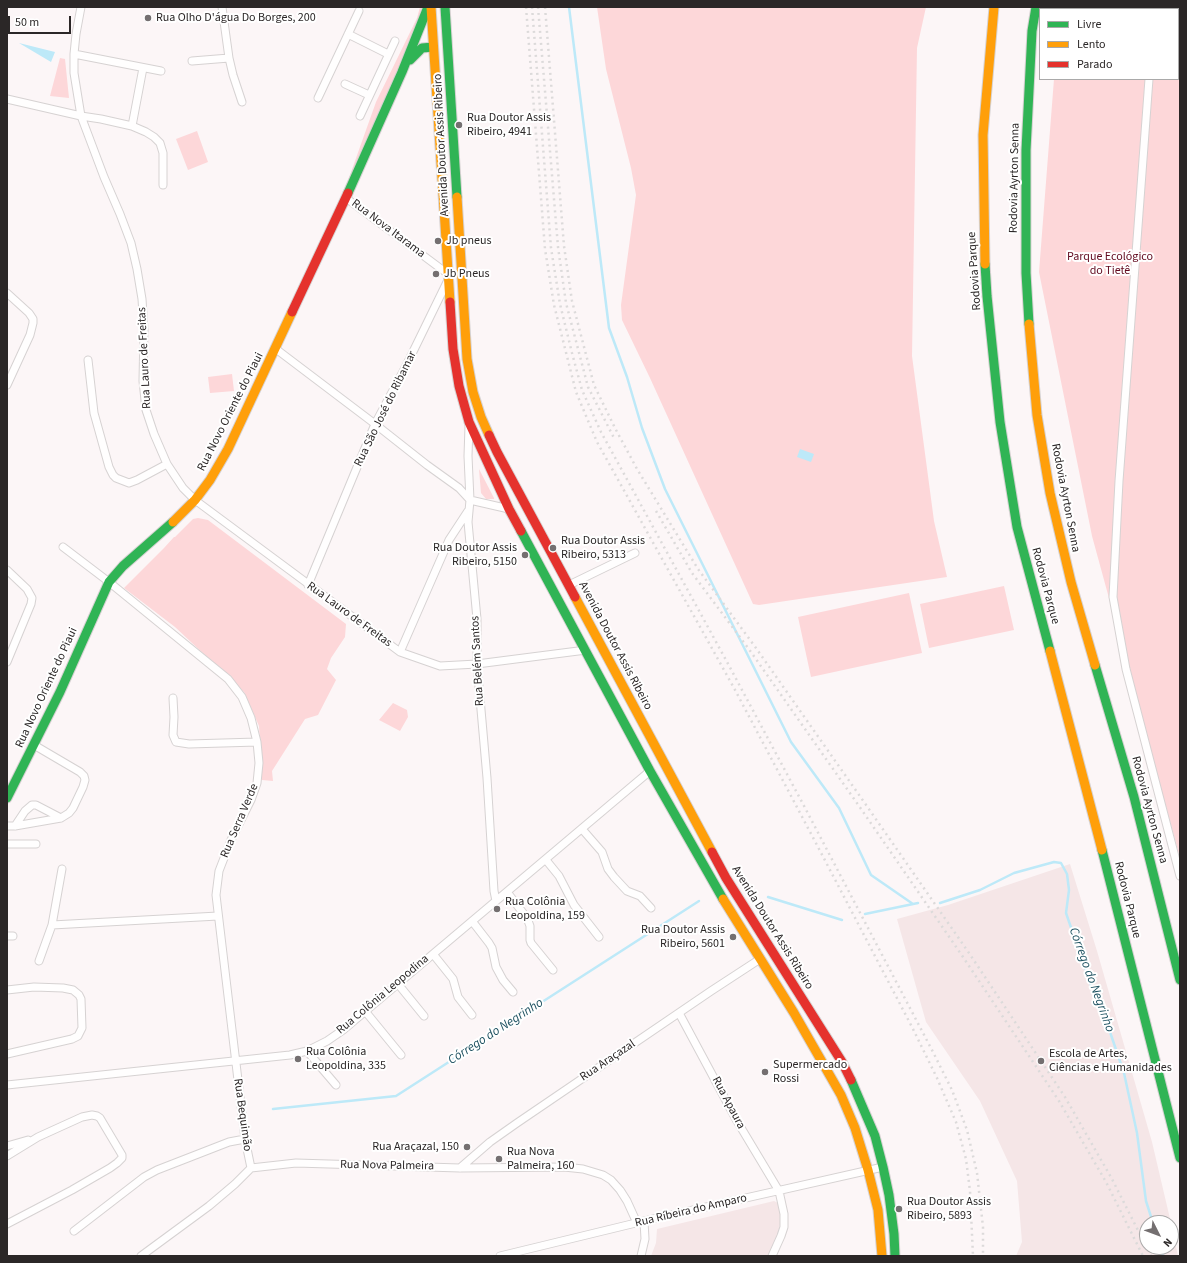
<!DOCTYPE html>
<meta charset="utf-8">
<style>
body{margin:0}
#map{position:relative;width:1187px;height:1263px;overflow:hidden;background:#fcf6f7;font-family:"Source Sans 3",sans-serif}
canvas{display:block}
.frame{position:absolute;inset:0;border:8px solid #2b2727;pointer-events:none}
.legend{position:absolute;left:1039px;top:8px;width:140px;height:72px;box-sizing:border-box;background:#fff;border:1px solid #aaa9a9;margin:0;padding:5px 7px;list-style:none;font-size:12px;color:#2b2727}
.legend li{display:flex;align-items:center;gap:8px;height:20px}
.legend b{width:20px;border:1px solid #aaa9a9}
.north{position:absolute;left:1139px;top:1215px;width:40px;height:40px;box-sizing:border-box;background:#fff;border:1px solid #aaa9a9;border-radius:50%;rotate:132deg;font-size:11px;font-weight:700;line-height:16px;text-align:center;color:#2b2727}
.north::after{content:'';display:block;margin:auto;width:14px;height:18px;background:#746f70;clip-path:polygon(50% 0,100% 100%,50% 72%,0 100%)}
.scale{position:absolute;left:8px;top:16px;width:63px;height:18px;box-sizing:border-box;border:2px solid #2b2727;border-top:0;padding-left:5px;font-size:12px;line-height:14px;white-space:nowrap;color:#2b2727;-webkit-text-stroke:3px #fff;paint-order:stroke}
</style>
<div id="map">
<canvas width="1187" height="1263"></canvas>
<div class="frame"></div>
<ul class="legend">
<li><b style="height:5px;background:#30b455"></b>Livre</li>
<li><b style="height:5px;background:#ff9f0a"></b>Lento</li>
<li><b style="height:5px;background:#e5322d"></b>Parado</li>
</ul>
<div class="north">N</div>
<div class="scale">50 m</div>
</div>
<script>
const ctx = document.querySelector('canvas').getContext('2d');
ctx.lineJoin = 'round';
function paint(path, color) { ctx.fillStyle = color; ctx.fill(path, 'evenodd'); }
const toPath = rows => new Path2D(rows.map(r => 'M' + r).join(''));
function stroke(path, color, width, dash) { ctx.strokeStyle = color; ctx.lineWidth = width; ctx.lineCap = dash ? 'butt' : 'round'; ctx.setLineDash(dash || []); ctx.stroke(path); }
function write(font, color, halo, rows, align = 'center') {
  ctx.font = font + ' "Source Sans 3",sans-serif'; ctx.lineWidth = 4; ctx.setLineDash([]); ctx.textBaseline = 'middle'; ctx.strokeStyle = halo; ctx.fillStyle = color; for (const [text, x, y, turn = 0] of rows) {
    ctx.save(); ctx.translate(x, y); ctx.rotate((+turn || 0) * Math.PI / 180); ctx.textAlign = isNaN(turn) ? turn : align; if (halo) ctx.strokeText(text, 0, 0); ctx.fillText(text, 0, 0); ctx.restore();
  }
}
paint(toPath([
 [1070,864,1097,951,1152,1142,1171,1223,1147,1223,1147,1247,1171,1247,1171,1224,1178,1256,1016,1256,1022,1242,1017,1181,980,1101,926,1022,897,919,948,905],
 [774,1201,778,1203,780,1213,780,1225,778,1234,768,1256,651,1256,656,1243,657,1229]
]), '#f5e6e7');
paint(toPath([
 [420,7,426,7,345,189,376,102,417,18],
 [597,7,926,7,917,48,912,356,934,521,947,577,759,605,753,604,650,378,622,320,621,305,636,195,631,168,606,69],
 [1059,7,1180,7,1180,858,1092,536,1039,272,1054,79,1178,79,1178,9,1059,9],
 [60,58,65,59,69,98,50,96],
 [197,131,208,162,188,170,176,139],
 [232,374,234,391,210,393,208,377],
 [479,469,494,498,494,499,486,499,481,493],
 [198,518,208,520,346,624,345,637,331,658,327,669,336,680,318,715,305,719,272,771,273,781,262,780,259,726,244,692,175,627,124,588,164,548,174,537,175,537,193,519],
 [1004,586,1014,630,929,648,920,604],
 [909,593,922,653,811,677,798,617],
 [393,703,407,710,408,717,400,731,379,720]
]), '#fdd7d9');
paint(toPath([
 [19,43,55,52,51,62],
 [800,449,814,454,811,462,797,457]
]), '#bde9f8');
stroke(toPath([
 [569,7,609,328,627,377,642,428,665,489,791,742,839,808,871,875,913,904],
 [768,897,842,920],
 [940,903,980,890,1014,873,1054,862,1061,863,1067,874,1069,890,1066,913,1097,1003,1110,1032,1124,1073,1137,1133,1146,1201,1153,1223],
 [865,914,918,903],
 [273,1109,396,1096,699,901],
 [1160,1247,1163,1256]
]), '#bde9f8', 2.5);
const street = toPath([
 [81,7,76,34,74,54,74,73,81,116,104,177,120,214,131,243,137,269,142,299,144,330,143,381,146,410,154,434,167,464,183,488,195,500,400,652,440,666,477,664,586,650],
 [222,7,229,58,233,75,242,102],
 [1154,9,1154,7],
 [348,34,388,54],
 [74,54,161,71],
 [192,61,229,58],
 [1149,79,1119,481,1113,597,1126,669,1180,876],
 [345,84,369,95],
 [318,98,359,11],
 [7,99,81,116,101,119,132,126,146,132,154,137,160,143,163,153,163,185],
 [360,116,395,41],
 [132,126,143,68],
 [346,198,448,274],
 [7,293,29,313,33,319,33,323,30,335,7,385],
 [276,349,375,424,427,465,459,488,470,500],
 [88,360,94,413,109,467,113,475,116,478,129,483,137,480,167,464],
 [469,426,468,456,470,500,468,522,477,619,477,664,487,778,494,891,496,901],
 [470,500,509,509],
 [63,547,109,582,228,679,242,697,251,718,257,742,259,763,257,783,251,800,231,840,219,871,216,895,245,1139,251,1168],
 [7,570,27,589,32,598,31,604,7,662],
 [308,585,375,424,407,364,447,282],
 [569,585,635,553],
 [400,652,449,540,468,511],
 [173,698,174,717,173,735,176,742,189,744,257,742],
 [7,826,15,826,61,818,69,813,73,808,83,787,85,780,84,776,80,772,34,745],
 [15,826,25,811,32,805,36,805,61,818],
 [582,829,602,852,608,869,614,877,627,891,640,896,651,908],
 [7,844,36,844],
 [546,860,559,876,574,905,599,937],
 [507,892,527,918,530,926,530,940,531,943,553,970],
 [472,921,489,943,492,948,496,967,503,980,513,992],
 [52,925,218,916],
 [7,936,13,936],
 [433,954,453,979,458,997,472,1015],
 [39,961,52,925,62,869],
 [398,984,424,1016],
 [7,990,34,987,63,988,73,990,79,995,81,999,82,1028,78,1036,72,1039,7,1054],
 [365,1011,401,1055],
 [679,1013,737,1121,779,1191,784,1214,784,1227,781,1236,772,1256],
 [307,1051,336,1085],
 [7,1085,290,1055,307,1051,327,1041,343,1030,650,771],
 [7,1146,28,1140],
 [7,1156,38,1137,82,1117,92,1115,97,1116,100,1118,122,1155,122,1158,117,1163,110,1168,72,1190,7,1224],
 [460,1168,490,1142,517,1123,711,991,760,959],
 [74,1231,144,1177,157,1170,229,1142,245,1139],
 [141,1256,209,1206,235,1184,251,1168,296,1163,460,1168,564,1167,583,1169,603,1175,611,1180,620,1190,627,1201,637,1223],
 [500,1256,644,1221,883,1167],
 [641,1256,645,1239,644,1221]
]);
const fast = toPath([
 [445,7,457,197],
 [410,60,422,48,433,47],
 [348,193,402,72,428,7],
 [985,264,987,296,1000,422,1017,527,1050,651],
 [1029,324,1026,273,1026,150,1032,31,1036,7],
 [521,531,650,771,723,899],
 [1095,665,1134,797,1180,980],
 [7,798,60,692,109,582,123,566,173,522],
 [1102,850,1180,1158],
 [851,1080,875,1136,883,1167,889,1195,894,1234,895,1256]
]);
const slow = toPath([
 [431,7,450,302],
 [457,197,467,359,473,392,481,417,489,435],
 [985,264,983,135,994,7],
 [1029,324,1037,415,1050,493,1071,582,1095,665],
 [173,522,195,500,210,480,228,449,292,312],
 [575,597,712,852],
 [1050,651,1102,850],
 [723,899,794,1013,841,1095,855,1128,868,1170,878,1210,882,1256]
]);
const jam = toPath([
 [450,302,453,349,459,386,469,422,509,509,521,531],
 [292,312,348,193],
 [489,435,497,452,575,597],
 [712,852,726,878,842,1062,851,1080]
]);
stroke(street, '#d6d2d2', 9);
stroke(fast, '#d6d2d2', 11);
stroke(slow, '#d6d2d2', 11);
stroke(jam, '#d6d2d2', 11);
stroke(street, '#fffefe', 7);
stroke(fast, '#30b455', 9);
stroke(slow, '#ff9f0a', 9);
stroke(jam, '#e5322d', 9);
stroke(toPath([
 [526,7,545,249,554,305,576,392,597,442,734,688,818,847,912,1027,937,1078,956,1122,966,1159,970,1191,973,1256],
 [532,7,551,248,560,304,572,353,582,390,601,432,726,660,803,804,933,1052,952,1090,967,1130,977,1173,983,1227,983,1256],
 [538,7,558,247,566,303,588,387,615,440],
 [545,7,564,246,572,301,594,385,615,428,637,469,698,569,756,648,864,802,969,953,1065,1097,1112,1179,1151,1256],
 [656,511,692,573,751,652,859,806,963,957,1059,1101,1106,1182,1143,1256]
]), '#dcdada', 2.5, [2, 4]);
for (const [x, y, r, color] of [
 [148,18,4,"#746f70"],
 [459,125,4,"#746f70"],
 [438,241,4,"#746f70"],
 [436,274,4,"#746f70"],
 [553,548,4,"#746f70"],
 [525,555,4,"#746f70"],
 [497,909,4,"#746f70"],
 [733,937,4,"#746f70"],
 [298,1059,4,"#746f70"],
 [1041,1061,4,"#746f70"],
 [765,1072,4,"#746f70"],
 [467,1147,4,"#746f70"],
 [499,1159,4,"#746f70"],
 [899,1209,4,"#746f70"]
]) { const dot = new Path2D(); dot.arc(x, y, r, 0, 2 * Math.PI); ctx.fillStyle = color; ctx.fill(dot); stroke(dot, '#fff', 1.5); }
write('12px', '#2b2727', '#fff', [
 ["Rua Olho D'água Do Borges, 200",156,18],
 ["Rua Doutor Assis",467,118],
 ["Ribeiro, 4941",467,132],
 ["Jb pneus",446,241],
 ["Jb Pneus",444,274],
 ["Rua Doutor Assis",561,541],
 ["Ribeiro, 5313",561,555],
 ["Rua Doutor Assis",517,548,"right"],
 ["Ribeiro, 5150",517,562,"right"],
 ["Rua Colônia",505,902],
 ["Leopoldina, 159",505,916],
 ["Rua Doutor Assis",725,930,"right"],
 ["Ribeiro, 5601",725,944,"right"],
 ["Rua Colônia",306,1052],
 ["Leopoldina, 335",306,1066],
 ["Escola de Artes,",1049,1054],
 ["Ciências e Humanidades",1049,1068],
 ["Supermercado",773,1065],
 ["Rossi",773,1079],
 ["Rua Araçazal, 150",459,1147,"right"],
 ["Rua Nova",507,1152],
 ["Palmeira, 160",507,1166],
 ["Rua Doutor Assis",907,1202],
 ["Ribeiro, 5893",907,1216]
], 'left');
write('12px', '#2b2727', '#fff', [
 ["Avenida Doutor Assis Ribeiro",442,145,-93],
 ["Rodovia Ayrton Senna",1015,178,-89],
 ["Rua Nova Itarama",388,229,37],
 ["Rodovia Parque",975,271,-94],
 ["Rua Lauro de Freitas",145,358,-93],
 ["Rua São José do Ribamar",386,409,-64],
 ["Rua Novo Oriente do Piaui",231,412,-63],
 ["Rodovia Ayrton Senna",1065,498,79],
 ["Rodovia Parque",1045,586,75],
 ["Rua Lauro de Freitas",349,615,36],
 ["Avenida Doutor Assis Ribeiro",615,646,62],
 ["Rua Belém Santos",478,661,-93],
 ["Rua Novo Oriente do Piaui",47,688,-65],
 ["Rodovia Ayrton Senna",1149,810,75],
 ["Rua Serra Verde",240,821,-67],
 ["Rodovia Parque",1127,900,76],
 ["Avenida Doutor Assis Ribeiro",772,928,58],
 ["Rua Colônia Leopodina",383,995,-40],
 ["Rua Araçazal",608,1061,-34],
 ["Rua Apaura",728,1103,62],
 ["Rua Bequimão",242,1115,82],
 ["Rua Nova Palmeira",387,1166,1],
 ["Rua Ríbeira do Amparo",691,1211,-13]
]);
write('12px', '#620a1f', '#fff', [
 ["Parque Ecológico",1110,257],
 ["do Tietê",1110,271]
]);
write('italic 13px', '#1d5160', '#fff', [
 ["Córrego do Negrinho",1091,980,70],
 ["Córrego do Negrinho",496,1032,-33]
]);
</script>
